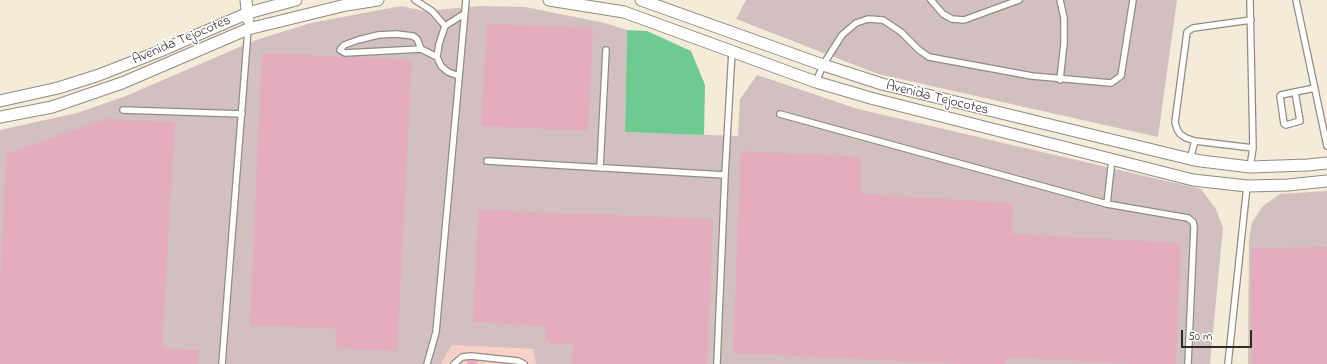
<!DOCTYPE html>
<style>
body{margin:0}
#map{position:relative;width:1327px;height:364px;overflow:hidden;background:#f4ecd9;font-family:"Indie Flower",sans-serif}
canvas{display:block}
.scale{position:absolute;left:1181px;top:330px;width:71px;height:18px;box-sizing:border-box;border:2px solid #2b2b2b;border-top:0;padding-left:5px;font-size:12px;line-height:14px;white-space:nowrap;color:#2b2b2b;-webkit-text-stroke:3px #fff;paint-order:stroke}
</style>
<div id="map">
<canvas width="1327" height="364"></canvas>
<div class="scale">50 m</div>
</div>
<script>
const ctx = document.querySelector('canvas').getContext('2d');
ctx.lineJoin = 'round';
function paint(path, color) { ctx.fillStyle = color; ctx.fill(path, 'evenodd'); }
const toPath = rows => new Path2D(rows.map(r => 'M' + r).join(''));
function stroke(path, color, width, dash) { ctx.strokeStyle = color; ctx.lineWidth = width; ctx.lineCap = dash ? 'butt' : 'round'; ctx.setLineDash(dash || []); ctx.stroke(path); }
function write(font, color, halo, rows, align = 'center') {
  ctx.font = font + ' "Indie Flower",sans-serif'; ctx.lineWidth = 3.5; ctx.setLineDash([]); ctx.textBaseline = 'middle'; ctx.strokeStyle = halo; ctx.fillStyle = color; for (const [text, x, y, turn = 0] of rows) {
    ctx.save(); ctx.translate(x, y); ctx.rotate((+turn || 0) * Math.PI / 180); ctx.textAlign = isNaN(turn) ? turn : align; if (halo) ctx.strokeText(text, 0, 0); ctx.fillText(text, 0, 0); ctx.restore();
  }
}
paint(toPath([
 [452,345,533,349,536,364,441,364]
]), '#f7d1c7');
paint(toPath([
 [746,0,1177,0,1158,137,878,74,736,19],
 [401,6,424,11,479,6,525,7,605,23,627,30,625,132,738,136,740,99,757,75,858,109,1201,189,1216,209,1223,228,1210,364,536,364,533,349,452,345,441,364,0,364,0,130,77,113,126,96,256,40,311,23],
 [1327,191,1327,364,1248,364,1249,240,1252,222,1263,206,1280,194]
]), '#d2bfc0');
paint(toPath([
 [627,30,647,31,691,51,705,85,704,135,625,132]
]), '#6fca91');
paint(toPath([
 [487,24,593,28,588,131,481,126],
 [262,53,412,60,397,351,336,348,337,329,250,325],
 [106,119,175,122,162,348,199,350,198,364,0,364,0,288,6,154],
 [741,151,861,157,861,194,1013,203,1012,234,1181,243,1176,364,1133,364,1006,357,1005,364,967,364,733,353],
 [478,210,713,219,707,364,572,364,573,344,551,344,545,336,546,326,473,322],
 [1327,247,1327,364,1252,364,1251,248],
 [467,357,478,357,478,364,467,364]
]), '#e5abbf');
const lane = toPath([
 [415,0,432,11,445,26],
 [931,0,943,14,952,19,964,20,1019,0],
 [1250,0,1253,148,1250,167],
 [1296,0,1327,146],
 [1251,20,1193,28,1187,32,1175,122,1177,129,1180,134,1186,138,1195,141,1253,148],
 [421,49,417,39,413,36,396,34,378,35,358,40,344,45,340,50,345,53,421,49,437,57],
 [459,76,448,72,441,66,437,57,439,44,445,26,464,14],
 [1060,80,1064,43,1064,18,1060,0],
 [816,82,823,65,842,35,856,23,868,19,883,20,901,32,919,50,929,57,1032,76,1111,83,1121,76,1133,0],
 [1295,92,1300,121,1286,125,1284,124,1280,96,1281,95,1295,92,1315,88],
 [123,110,242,114],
 [780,114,1107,204,1188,218,1193,222,1194,227,1188,364],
 [1190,159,1195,141],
 [487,161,725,175],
 [600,168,606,50],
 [1107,204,1112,159],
 [222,364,248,29],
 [427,364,436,332,466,0],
 [454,364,462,357,471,356,518,361,524,364],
 [717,364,725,175,732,51],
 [1228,364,1247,186]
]);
const street = toPath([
 [246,0,248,19],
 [549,0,624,12,816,82,874,99,1193,180,1247,186,1288,185,1327,181],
 [641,0,823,65,882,84,1190,159,1201,161,1250,167,1308,165,1327,163],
 [0,101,58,88,99,75,160,51,248,13,296,0],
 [0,117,52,107,122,83,248,29,346,5,378,0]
]);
stroke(lane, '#908c82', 8);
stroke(street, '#908c82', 13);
stroke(lane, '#fff', 5.5);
stroke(street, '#fff', 11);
write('14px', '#2b2b2b', '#fff', [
 ["Avenida Tejocotes",182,41,-23],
 ["Avenida Tejocotes",937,99,14]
]);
</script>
